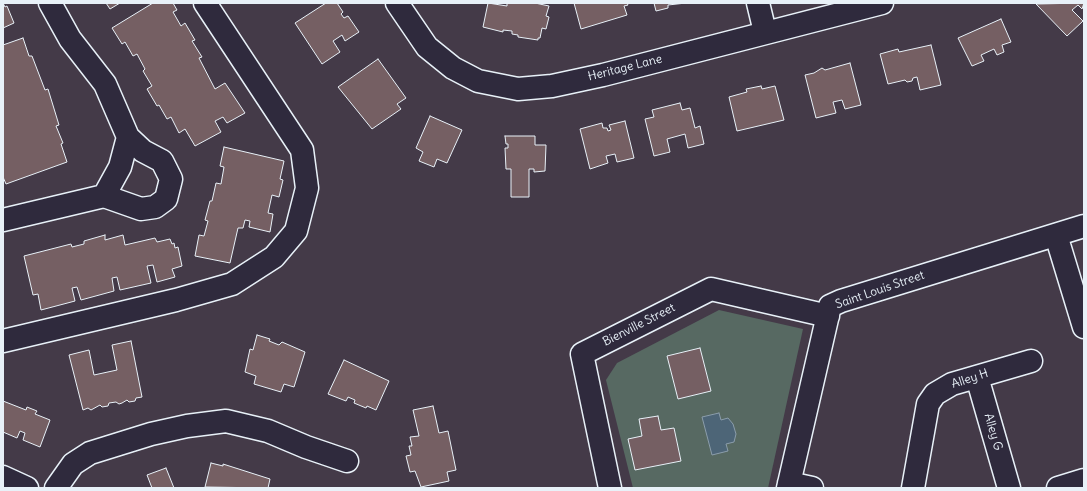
<!DOCTYPE html>
<style>
body{margin:0}
#map{position:relative;width:1087px;height:491px;overflow:hidden;background:#443a48;font-family:Delius,sans-serif}
canvas{display:block}
.frame{position:absolute;inset:0;border:4px solid #e8f1f8;pointer-events:none}
</style>
<div id="map">
<canvas width="1087" height="491"></canvas>
<div class="frame"></div>
</div>
<script>
const ctx = document.querySelector('canvas').getContext('2d');
ctx.lineJoin = 'round';
function paint(path, color) { ctx.fillStyle = color; ctx.fill(path, 'evenodd'); }
const toPath = rows => new Path2D(rows.map(r => 'M' + r).join(''));
function stroke(path, color, width, dash) { ctx.strokeStyle = color; ctx.lineWidth = width; ctx.lineCap = dash ? 'butt' : 'round'; ctx.setLineDash(dash || []); ctx.stroke(path); }
function write(font, color, halo, rows, align = 'center') {
  ctx.font = font + ' Delius,sans-serif'; ctx.lineWidth = 3; ctx.setLineDash([]); ctx.textBaseline = 'middle'; ctx.strokeStyle = halo; ctx.fillStyle = color; for (const [text, x, y, turn = 0] of rows) {
    ctx.save(); ctx.translate(x, y); ctx.rotate((+turn || 0) * Math.PI / 180); ctx.textAlign = isNaN(turn) ? turn : align; if (halo) ctx.strokeText(text, 0, 0); ctx.fillText(text, 0, 0); ctx.restore();
  }
}
paint(toPath([
 [719,310,803,329,768,488,633,488,606,380,617,363]
]), '#576962');
const water = toPath([
 [719,413,721,420,728,418,733,424,736,434,734,442,726,444,728,451,712,455,702,417,719,413]
]);
paint(water, '#4d6577');
stroke(water, '#8b9dab', 1);
const building = toPath([
 [3,3,5,7,7,6,14,23,3,28,3,3],
 [106,3,120,3,110,9,106,3],
 [153,3,173,3,177,10,173,12,181,26,185,23,195,40,192,41,202,57,199,58,215,89,225,83,245,113,227,123,223,117,215,121,221,132,195,146,185,129,179,133,171,117,167,119,159,105,157,106,147,89,152,86,143,71,145,69,137,54,133,56,125,42,122,44,112,28,153,3],
 [326,3,337,3,343,12,341,14,344,18,348,16,359,32,345,41,342,35,333,41,340,52,322,64,295,23,326,3],
 [488,3,507,6,507,3,535,3,549,6,546,16,549,17,546,29,542,28,540,38,538,38,538,40,518,37,518,35,512,34,512,31,503,30,503,32,483,27,488,3],
 [574,3,627,3,628,5,624,6,627,15,581,29,574,3],
 [654,3,686,3,668,5,668,8,656,11,654,3],
 [1084,3,1082,9,1078,5,1072,10,1083,21,1067,36,1036,4,1084,3],
 [1001,19,1011,42,1002,45,1004,52,997,55,994,49,981,55,984,61,972,66,958,38,1001,19],
 [23,38,29,56,32,56,45,90,48,89,59,125,56,126,63,143,61,144,67,162,6,184,3,177,3,45,23,38],
 [931,45,941,85,920,90,917,77,913,78,912,81,907,82,905,80,888,84,880,54,898,49,899,52,931,45],
 [378,59,406,98,397,104,401,109,372,129,338,87,378,59],
 [850,63,861,105,845,109,842,100,833,102,836,113,816,118,805,75,814,73,822,68,825,70,850,63],
 [761,86,762,89,775,86,784,120,737,131,729,97,747,92,746,89,761,86],
 [680,103,682,110,690,108,695,128,700,126,704,144,688,148,685,134,667,139,670,152,654,156,645,119,654,117,652,110,680,103],
 [430,116,462,130,447,163,437,159,434,167,419,161,423,152,416,148,430,116],
 [625,121,634,158,617,162,615,154,606,156,608,163,590,169,580,129,602,123,603,128,607,128,608,131,611,130,609,125,625,121],
 [505,136,535,136,535,145,546,145,545,171,534,172,534,169,529,169,529,197,511,197,511,169,506,169,505,148,508,148,508,144,506,144,505,136],
 [224,147,284,161,280,179,283,180,279,197,272,195,268,213,273,214,270,232,249,227,250,221,245,220,243,228,238,228,230,263,195,256,199,235,204,236,208,221,205,220,210,201,212,201,216,183,221,184,224,167,220,166,224,147],
 [105,235,105,240,123,235,125,245,155,238,157,242,170,239,172,244,174,243,175,248,178,247,182,266,172,269,175,277,157,282,153,265,147,266,151,283,120,290,117,277,112,278,114,291,81,300,77,287,72,288,75,301,41,310,38,294,33,295,24,256,71,244,72,247,84,244,84,241,105,235],
 [257,335,270,339,269,341,279,345,282,342,305,352,294,387,284,384,281,392,254,384,256,376,245,372,250,349,253,350,257,335],
 [131,341,142,397,136,398,135,401,129,402,127,400,122,403,119,404,116,402,109,403,108,406,102,407,100,405,91,410,88,408,83,410,69,355,89,350,94,375,117,370,112,345,131,341],
 [700,348,711,391,678,399,667,356,700,348],
 [344,360,389,381,376,410,367,406,366,408,354,403,355,400,348,397,346,401,328,394,344,360],
 [3,401,26,410,27,407,37,411,35,414,50,420,40,447,23,440,25,433,20,431,17,438,3,432,3,401],
 [433,406,439,433,448,431,456,470,447,472,449,481,421,487,415,471,410,472,406,456,411,455,409,446,412,446,410,437,419,436,413,410,433,406],
 [658,416,661,430,674,428,681,461,635,470,628,439,642,436,639,419,658,416],
 [211,463,223,466,223,464,270,479,268,488,205,487,211,463],
 [166,468,174,488,152,488,147,475,166,468]
]);
paint(building, '#755f63');
stroke(building, '#e8f1f8', 1);
const minor = toPath([
 [397,3,427,47,453,68,478,81,518,89,552,86,603,75,882,3],
 [758,3,765,32],
 [104,196,120,167,128,137],
 [3,220,104,196,141,209,155,207,166,199,171,179,162,161,143,151,128,137,105,84,70,39,50,3],
 [1056,235,1084,327],
 [3,341,176,300,232,284,274,257,296,231,307,188,302,150,205,3],
 [977,377,1009,488],
 [3,477,27,488],
 [789,483,812,488],
 [56,488,73,464,90,453,151,434,187,426,226,421,268,431,306,447,347,461],
 [610,488,582,354,711,289,828,316],
 [788,488,830,306,841,301,1084,226],
 [913,488,928,404,935,394,952,384,1031,361],
 [1058,488,1084,480]
]);
stroke(minor, '#e8f1f8', 25);
stroke(minor, '#2f2a3d', 22);
write('12px', '#e8f1f8', '#2f2a3d', [
 ["Heritage Lane",625,68,-14],
 ["Saint Louis Street",880,290,-19],
 ["Bienville Street",639,325,-27],
 ["Alley H",970,379,-18],
 ["Alley G",993,432,74]
]);
</script>
